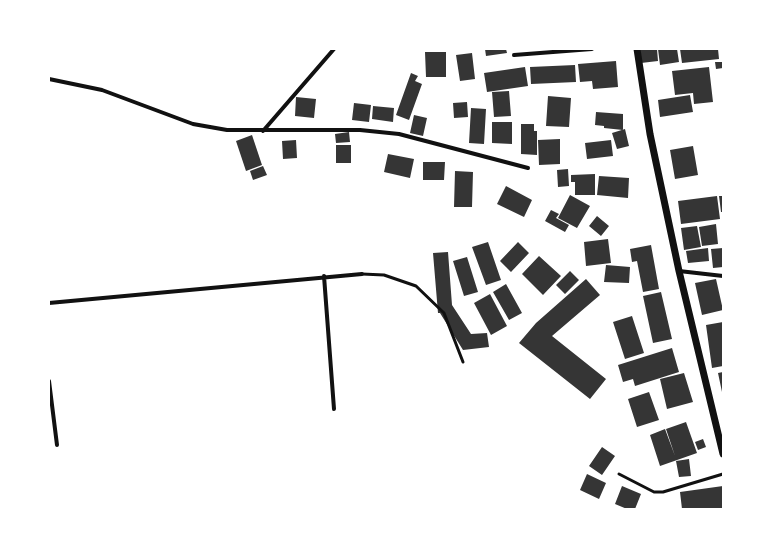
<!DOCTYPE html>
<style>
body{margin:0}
#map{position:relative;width:772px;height:558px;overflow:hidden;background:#fff;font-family:Literata,serif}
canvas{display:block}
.frame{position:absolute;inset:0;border:50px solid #fff;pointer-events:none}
</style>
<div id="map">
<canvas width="772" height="558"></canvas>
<div class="frame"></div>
</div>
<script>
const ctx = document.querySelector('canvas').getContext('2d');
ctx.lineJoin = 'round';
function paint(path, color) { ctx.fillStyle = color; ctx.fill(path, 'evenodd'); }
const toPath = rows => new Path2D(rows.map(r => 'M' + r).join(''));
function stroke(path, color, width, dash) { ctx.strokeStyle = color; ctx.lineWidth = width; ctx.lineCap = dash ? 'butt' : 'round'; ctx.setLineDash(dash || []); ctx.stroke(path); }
paint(toPath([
 [485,49,506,49,507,53,486,56],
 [640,49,657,49,658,61,641,63],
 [658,49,677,49,679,62,660,65],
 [680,49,718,49,719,59,682,63],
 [425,52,446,52,446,77,426,77],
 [472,53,475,79,460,81,456,55],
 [616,61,618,87,593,89,592,81,580,82,578,64],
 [715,62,723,62,723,68,716,69],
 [575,65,576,82,531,84,530,67],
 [525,67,528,86,487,92,484,73],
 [709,67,713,102,694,104,693,93,675,95,672,71],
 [411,73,418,76,415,81,422,84,409,120,396,115],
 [509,91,511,116,494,117,492,92],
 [690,95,693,112,660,117,658,100],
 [548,96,571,98,569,127,546,126],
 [296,97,316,99,314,118,295,116],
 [467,102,468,117,454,118,453,103],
 [354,103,371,105,369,122,352,120],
 [373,106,394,108,393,122,372,119],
 [471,108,486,109,484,144,469,143],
 [596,112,623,114,623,130,604,128,604,126,595,125],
 [414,115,427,118,423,136,410,133],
 [492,122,512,122,512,144,492,143],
 [521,124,534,124,534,131,537,131,537,155,521,154],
 [625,129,629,146,617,149,612,133],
 [349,132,350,142,336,143,335,134],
 [252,135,262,165,246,171,236,141],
 [560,139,560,164,539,165,538,140],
 [296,140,297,158,283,159,282,141],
 [611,140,613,156,587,159,585,143],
 [336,145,351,145,351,163,336,163],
 [693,146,698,175,675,179,670,150],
 [388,154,414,159,410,178,384,172],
 [423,162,445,162,444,180,423,180],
 [263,166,267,175,253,180,250,171],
 [568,169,569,186,558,187,557,170],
 [455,171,473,172,472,207,454,207],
 [595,174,595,195,575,195,575,182,571,182,571,175],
 [599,176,629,178,628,198,597,195],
 [506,186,532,200,524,217,497,204],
 [570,195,590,206,577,228,558,218],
 [717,196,720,219,681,224,678,201],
 [719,196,723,196,723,212,721,212],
 [551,210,559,214,556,218,569,225,565,232,545,221],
 [597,216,609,226,601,236,589,226],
 [716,224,718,244,702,246,699,227],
 [697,226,701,247,684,250,681,228],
 [608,239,611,263,586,266,584,242],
 [488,242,501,280,486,285,472,247],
 [518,242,529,253,511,272,500,261],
 [651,245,659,289,643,292,637,261,632,262,630,249],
 [708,248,709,261,688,263,686,251],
 [723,248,723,267,713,268,711,249],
 [448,252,452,305,471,334,487,333,489,347,463,350,440,313,438,313,433,253],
 [539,256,561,276,543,295,522,274],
 [467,257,478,292,464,296,453,261],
 [606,265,630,267,629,283,604,282],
 [570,271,579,280,565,294,556,285],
 [586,279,600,295,552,336,606,379,590,399,519,343,536,323],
 [716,279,723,310,702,315,695,283],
 [506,284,522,313,509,320,493,292],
 [661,292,672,339,653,343,643,296],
 [490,294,507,326,491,335,474,303],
 [632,316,644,353,625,359,613,322],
 [723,322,723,366,712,368,706,325],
 [672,348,679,372,635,386,633,379,623,382,618,365],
 [723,372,723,392,722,392,718,373],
 [684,373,693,402,667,409,660,379],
 [649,392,659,420,637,427,628,399],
 [686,422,697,453,660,466,650,435,665,429,675,456,666,429],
 [703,439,706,447,698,450,695,442],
 [602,447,615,456,602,475,589,466],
 [689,459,691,476,679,477,676,461],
 [587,474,606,483,599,499,580,490],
 [622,486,641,494,635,509,627,509,615,504],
 [723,486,723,509,682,509,680,492]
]), '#353535');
stroke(toPath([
 [362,274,384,275,416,286,444,313,463,362],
 [619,474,654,492,663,492,723,474]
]), '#111', 3);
stroke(toPath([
 [514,55,592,49],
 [49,79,102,90,193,124,227,130,360,130,399,134,528,168],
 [263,131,334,49],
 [679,271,723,276],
 [324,276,334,409],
 [49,303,362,274],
 [49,381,57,445]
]), '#111', 4);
stroke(toPath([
 [637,49,650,134,679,271,723,454]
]), '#111', 7);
</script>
